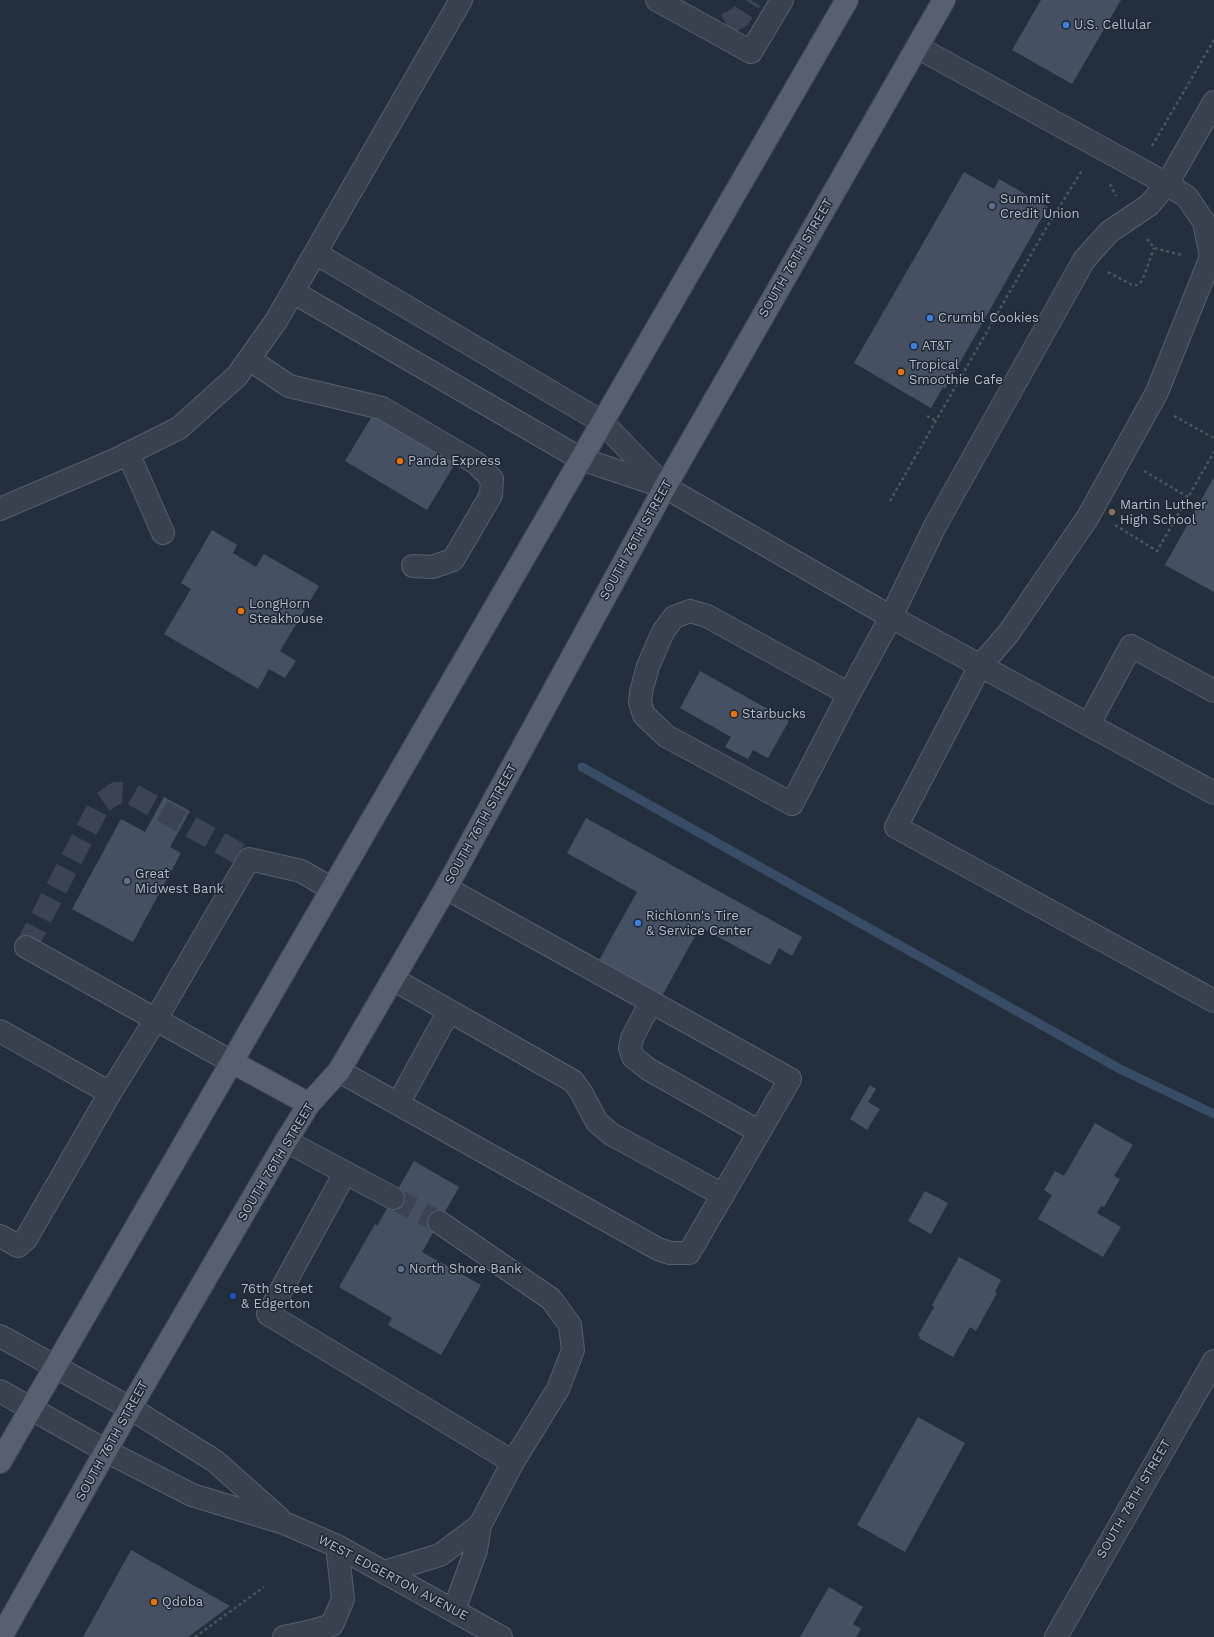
<!DOCTYPE html>
<style>
body{margin:0}
canvas{display:block;background:#242f3e}
</style>
<canvas width="1214" height="1637"></canvas>
<script>
const ctx = document.querySelector('canvas').getContext('2d');
ctx.lineJoin = 'round';
const toPath = rows => new Path2D(rows.map(r => 'M' + r).join(''));
function stroke(path, color, width, dash) { ctx.strokeStyle = color; ctx.lineWidth = width; ctx.lineCap = dash ? 'butt' : 'round'; ctx.setLineDash(dash || []); ctx.stroke(path); }
function paint(path, color) { ctx.fillStyle = color; ctx.fill(path, 'evenodd'); }
function write(font, color, halo, rows, align = 'center') {
  ctx.font = font + ' "Work Sans",sans-serif'; ctx.lineWidth = 3; ctx.setLineDash([]); ctx.textBaseline = 'middle'; ctx.strokeStyle = halo; ctx.fillStyle = color; for (const [text, x, y, turn = 0] of rows) {
    ctx.save(); ctx.translate(x, y); ctx.rotate((+turn || 0) * Math.PI / 180); ctx.textAlign = isNaN(turn) ? turn : align; if (halo) ctx.strokeText(text, 0, 0); ctx.fillText(text, 0, 0); ctx.restore();
  }
}
stroke(toPath([
 [582,767,1120,1069,1214,1114]
]), '#394c67', 9);
paint(toPath([
 [1041,0,1121,0,1072,84,1012,50],
 [964,172,994,189,999,179,1048,207,945,389,943,387,931,408,854,363],
 [374,413,456,462,427,510,345,461],
 [1214,477,1214,592,1165,565],
 [212,530,237,545,233,553,256,567,264,554,319,586,280,651,296,661,285,678,269,669,258,689,164,634,191,589,181,583],
 [700,671,789,721,768,758,753,750,748,759,725,747,731,737,680,708],
 [164,797,190,811,170,847,181,853,133,942,72,909,121,819,145,832],
 [586,818,802,937,792,956,779,948,770,965,700,927,662,996,598,962,637,892,567,853],
 [870,1085,876,1089,868,1102,880,1109,867,1130,850,1119],
 [1095,1123,1133,1145,1114,1176,1120,1179,1104,1207,1101,1206,1097,1213,1121,1227,1103,1257,1038,1219,1052,1195,1044,1190,1055,1171,1064,1176],
 [414,1161,459,1187,422,1252,481,1285,441,1355,388,1325,392,1318,339,1287,375,1224,377,1226],
 [925,1191,948,1203,931,1234,908,1221],
 [959,1257,1001,1280,995,1292,997,1293,976,1331,970,1327,953,1357,919,1338,920,1336,918,1335,934,1307,932,1305],
 [918,1417,965,1443,905,1552,857,1525],
 [131,1550,230,1606,188,1637,83,1637],
 [829,1587,863,1607,853,1624,861,1629,856,1637,800,1637]
]), '#455162');
stroke(toPath([
 [726,24,740,17,751,0],
 [26,947,100,804,116,793,132,794,249,859],
 [393,1198,439,1222]
]), '#3a4453', 22, [22, 11]);
const minor = toPath([
 [657,0,751,52,782,0],
 [917,47,1167,184,1187,197,1204,222,1211,257,1157,392,1088,517,1008,634,980,666,896,827,1214,1001],
 [293,292,581,459,665,487,602,422,315,253],
 [249,359,289,386,382,408,476,463,492,479,491,495,453,560,432,567,413,566],
 [128,453,163,533],
 [665,487,891,617,1214,793],
 [0,509,117,459,179,428,237,376,276,321,461,0],
 [690,611,707,616,849,694,792,804,666,736,644,715,640,702,641,692,648,666,663,632,674,617,690,611],
 [849,694,891,617,935,526,1084,260,1109,232,1149,205,1167,184,1214,102],
 [1089,724,1131,646,1214,691],
 [26,947,232,1062],
 [393,979,573,1081,581,1092,597,1122,611,1134,723,1195],
 [651,1002,632,1038,630,1048,633,1057,648,1069,758,1131],
 [0,1031,110,1093],
 [339,1071,658,1249,670,1253,689,1253,790,1079,446,888],
 [398,1104,449,1011],
 [286,1141,393,1198],
 [345,1173,268,1314,513,1462],
 [439,1222,551,1299,570,1325,573,1350,558,1389,513,1462,480,1525,476,1550,454,1610],
 [0,1236,18,1246,26,1239,110,1093,156,1019,249,859,301,871,332,889],
 [0,1336,130,1408,215,1461,279,1518],
 [0,1391,106,1451,192,1495,284,1523,337,1546,501,1637],
 [384,1572,440,1555,480,1525],
 [284,1637,312,1631,332,1625,343,1599,337,1546],
 [1056,1637,1214,1361]
]);
const major = toPath([
 [232,1062,309,1104],
 [0,1462,847,0],
 [1,1637,130,1408,286,1141,309,1104,339,1071,446,888,665,487,944,0]
]);
stroke(minor, '#565f6c', 24);
stroke(major, '#414a57', 24);
stroke(toPath([
 [1152,146,1214,40],
 [1110,184,1116,196],
 [1147,239,1154,248,1182,255],
 [1108,272,1132,285,1137,285,1141,282,1144,276,1154,248],
 [927,416,936,421],
 [1174,416,1214,438],
 [1144,471,1188,497],
 [890,501,1048,225,1083,169],
 [1115,525,1157,551,1214,452],
 [195,1637,264,1587]
]), '#44595c', 2.5, [3, 3]);
stroke(minor, '#38414e', 22);
stroke(major, '#56606e', 22);
for (const [x, y, r, color] of [
 [1066,25,4,"#3f7fe0"],
 [992,206,4,"#5c6f8a"],
 [930,318,4,"#3f7fe0"],
 [914,346,4,"#3f7fe0"],
 [901,372,4,"#e8710a"],
 [400,461,4,"#e8710a"],
 [1112,512,4,"#8d6e63"],
 [241,611,4,"#e8710a"],
 [734,714,4,"#e8710a"],
 [127,881,4,"#5c6f8a"],
 [638,923,4,"#3f7fe0"],
 [401,1269,4,"#5c6f8a"],
 [233,1296,4,"#1a4fb4"],
 [154,1602,4,"#e8710a"]
]) { const dot = new Path2D(); dot.arc(x, y, r, 0, 2 * Math.PI); ctx.fillStyle = color; ctx.fill(dot); stroke(dot, '#1d2633', 1.5); }
write('13px', '#b4bcc9', '#1d2633', [
 ["U.S. Cellular",1074,25],
 ["Summit",1000,199],
 ["Credit Union",1000,214],
 ["Crumbl Cookies",938,318],
 ["AT&T",922,346],
 ["Tropical",909,365],
 ["Smoothie Cafe",909,380],
 ["Panda Express",408,461],
 ["Martin Luther",1120,505],
 ["High School",1120,520],
 ["LongHorn",249,604],
 ["Steakhouse",249,619],
 ["Starbucks",742,714],
 ["Great",135,874],
 ["Midwest Bank",135,889],
 ["Richlonn's Tire",646,916],
 ["& Service Center",646,931],
 ["North Shore Bank",409,1269],
 ["76th Street",241,1289],
 ["& Edgerton",241,1304],
 ["Qdoba",162,1602]
], 'left');
write('13px', '#b4bcc9', '#1d2633', [
 ["SOUTH 76TH STREET",796,258,-60],
 ["SOUTH 76TH STREET",636,540,-61],
 ["SOUTH 76TH STREET",481,824,-61],
 ["SOUTH 76TH STREET",276,1162,-59],
 ["SOUTH 76TH STREET",112,1441,-61],
 ["SOUTH 78TH STREET",1134,1499,-60],
 ["WEST EDGERTON AVENUE",393,1578,28]
]);
</script>
